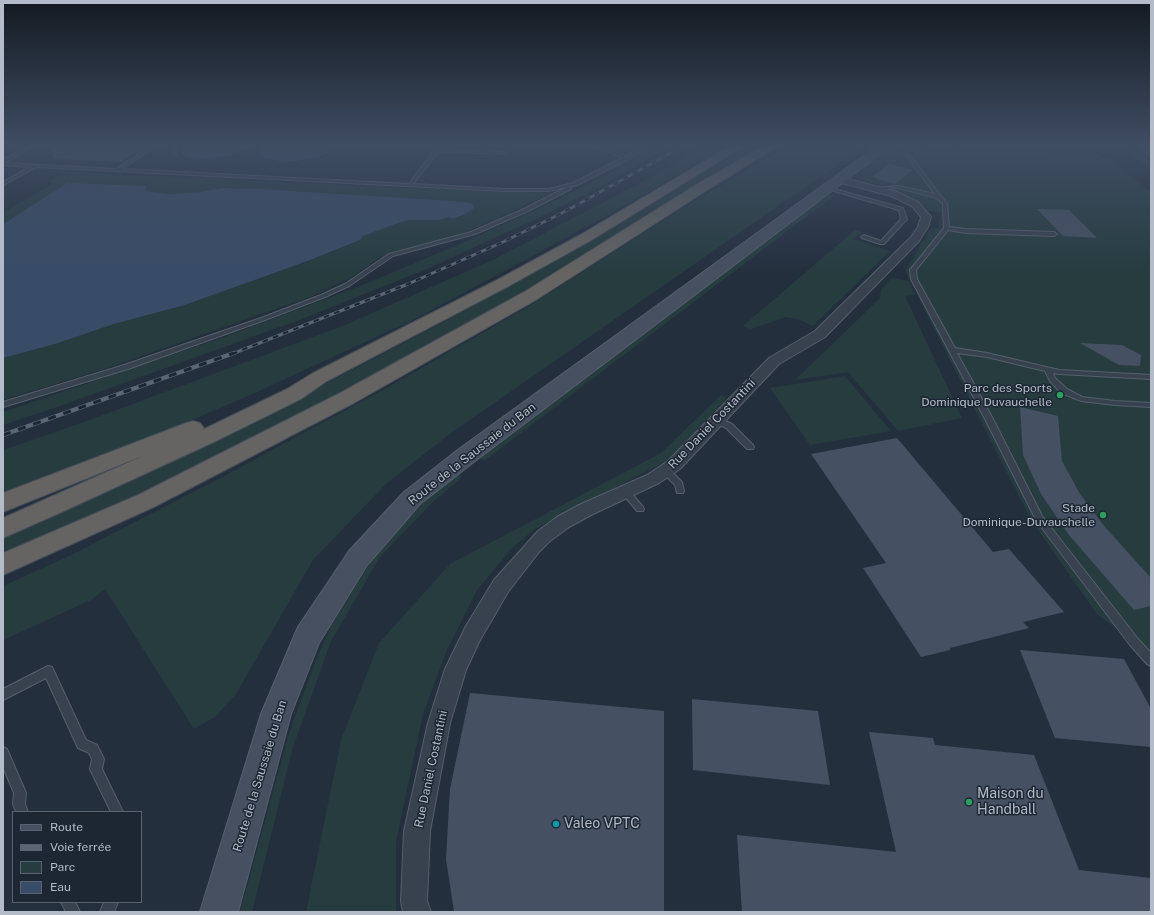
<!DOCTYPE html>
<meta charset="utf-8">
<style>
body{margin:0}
#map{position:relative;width:1154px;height:915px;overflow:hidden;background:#242f3e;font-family:"Public Sans",sans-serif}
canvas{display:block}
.frame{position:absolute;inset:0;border:4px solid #b4bcc9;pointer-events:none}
.legend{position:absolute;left:12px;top:811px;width:130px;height:92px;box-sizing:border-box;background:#1d2633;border:1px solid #59626f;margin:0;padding:5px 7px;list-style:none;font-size:12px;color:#b4bcc9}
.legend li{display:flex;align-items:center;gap:8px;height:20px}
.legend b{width:20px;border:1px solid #59626f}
</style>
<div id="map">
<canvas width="1154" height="915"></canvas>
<div class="frame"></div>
<ul class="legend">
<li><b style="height:5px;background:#465061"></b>Route</li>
<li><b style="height:5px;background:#5a6575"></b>Voie ferrée</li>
<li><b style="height:11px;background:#263c3f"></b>Parc</li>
<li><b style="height:11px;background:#394c67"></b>Eau</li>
</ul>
</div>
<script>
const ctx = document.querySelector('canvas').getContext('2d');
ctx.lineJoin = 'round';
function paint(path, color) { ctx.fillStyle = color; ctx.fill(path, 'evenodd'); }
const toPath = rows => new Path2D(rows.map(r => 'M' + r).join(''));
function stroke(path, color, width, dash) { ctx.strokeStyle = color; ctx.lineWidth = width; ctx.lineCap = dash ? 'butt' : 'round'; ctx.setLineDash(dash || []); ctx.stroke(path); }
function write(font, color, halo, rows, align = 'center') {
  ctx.font = font + ' "Public Sans",sans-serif'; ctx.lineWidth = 3; ctx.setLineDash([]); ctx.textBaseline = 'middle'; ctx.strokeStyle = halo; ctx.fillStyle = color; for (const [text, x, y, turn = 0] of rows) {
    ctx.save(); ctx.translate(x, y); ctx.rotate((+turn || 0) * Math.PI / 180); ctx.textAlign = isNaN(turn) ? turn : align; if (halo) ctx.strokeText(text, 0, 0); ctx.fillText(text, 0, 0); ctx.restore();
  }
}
paint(toPath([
 [654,147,669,147,604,185,538,218,427,269,294,322,49,410,3,425,3,412,227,336,360,286,460,244,544,206,598,179],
 [700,147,726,147,626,205,494,277,411,321,255,393,57,478,3,497,3,450,87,421,345,325,497,258,661,172],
 [746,147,759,149,461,330,250,442,86,519,3,555,3,534,99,495,265,415,427,331,530,274],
 [785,147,863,147,451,433,387,483,313,560,236,694,215,717,194,729,105,589,91,600,3,640,3,586,71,555,226,475,390,386,529,306,689,204],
 [891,147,902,147,879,164,898,152,914,153,910,151,912,147,922,147,924,150,1096,153,1102,158,1108,158,1151,192,1151,655,1097,614,1031,520,905,271,931,228,938,228,941,213,929,211,923,205,910,199,878,186,860,177,863,175,859,173],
 [1121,148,1139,151,1151,161,1151,170],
 [65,172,459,190,552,193,457,236,395,251,380,257,350,278,310,297,110,367,3,400,3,358,55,344,114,324,185,305,305,262,360,240,363,236,398,223,409,220,439,220,450,217,451,219,464,215,473,209,347,194,222,188,200,192,169,194,144,191,144,188,67,183,3,224,3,213,52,184,49,181],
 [831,194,835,195,484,461,477,456,806,210],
 [855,230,862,232,853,239,890,251,813,326,800,320,786,317,751,329,743,326],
 [891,278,909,281,915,295,905,296,962,418,898,431,848,372,795,380,880,298,881,290],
 [845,376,891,431,810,445,770,388],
 [721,395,727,398,669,460,535,529,512,548,477,590,447,650,423,714,396,842,396,912,306,912,341,740,379,643,450,564,661,453],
 [456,472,462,477,433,502,380,557,331,641,292,750,252,912,240,912,289,733,314,665,331,626,377,552,428,498]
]), '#263c3f');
paint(toPath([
 [181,147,251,147,232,155,205,159,192,158,183,155,180,151],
 [261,147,334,147,328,153,318,157,298,161,284,162,264,158,258,152],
 [67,183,146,186,145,191,169,194,200,192,222,188,261,189,452,201,471,203,474,206,473,209,464,215,451,219,450,217,439,220,409,220,398,223,363,236,360,240,305,262,185,305,114,324,55,344,3,358,3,224]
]), '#394c67');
paint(toPath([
 [53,147,144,147,121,162,53,159],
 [889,164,912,170,895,184,872,177],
 [1037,209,1069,210,1097,238,1063,236],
 [1080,343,1122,345,1141,355,1140,366,1119,365],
 [1020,407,1058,416,1062,461,1080,494,1105,527,1151,578,1151,606,1134,610,1069,535,1041,494,1023,455],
 [897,438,993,552,1009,549,1064,612,1023,622,1029,628,950,648,950,650,921,657,863,568,886,563,811,454],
 [1020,650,1124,659,1151,709,1151,747,1055,738],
 [470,693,664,711,664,912,454,912,446,859,450,789],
 [692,699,818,711,830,785,693,770],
 [869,732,933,738,935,745,1034,755,1079,870,1151,878,1151,912,742,912,737,835,896,852]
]), '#455162');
const service = toPath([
 [27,147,33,147,5,163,116,169,149,147,154,147,122,169,409,184,432,153,438,150,505,152,507,152,507,154,441,152,436,155,413,184,504,189,549,189,573,183,622,158,596,147,603,147,626,156,642,147,648,147,629,159,577,185,569,187,571,188,571,189,528,211,475,234,393,256,349,286,325,297,265,320,128,369,3,407,3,402,124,365,261,318,321,295,345,284,389,254,471,232,524,209,567,187,549,191,504,191,36,167,3,185,3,182,30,167,3,165,3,160,27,147],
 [171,147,175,147,178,155,174,155,171,150,171,147],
 [908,147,912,147,908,153,947,204,949,227,966,229,1054,232,1057,234,1054,236,966,233,948,230,916,270,917,279,955,348,987,353,1059,370,1151,375,1151,379,1059,374,1053,373,1055,378,1067,389,1082,397,1115,401,1151,403,1151,407,1115,405,1081,401,1061,393,1050,381,1045,371,987,357,957,353,993,419,1042,516,1138,639,1151,653,1151,666,1147,664,1130,645,1036,520,985,419,911,279,910,270,944,228,943,204,937,198,899,188,876,190,874,189,876,188,899,186,935,194,904,153,908,147],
 [827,187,903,208,907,219,884,244,880,244,862,238,861,237,864,235,881,241,901,219,899,210,827,189,827,187],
 [716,417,732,424,753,445,754,447,753,449,747,449,726,428,713,422,712,420,716,417],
 [666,468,669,469,682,482,684,491,683,493,677,493,675,485,663,473,662,471,663,469,666,468],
 [625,488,628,489,643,507,644,509,643,511,637,511,622,493,621,491,622,489,625,488],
 [48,666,52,667,86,740,97,745,104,759,102,769,123,812,111,812,90,769,92,759,89,753,78,748,46,678,3,700,3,689,48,666],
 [3,747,7,749,26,793,25,804,28,812,16,812,13,804,14,793,3,767,3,747],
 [61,902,75,902,80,912,66,912,61,902],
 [104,902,118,902,114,912,100,912,104,902]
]);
const minor = toPath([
 [841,177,897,192,918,202,931,217,928,227,919,241,825,337,779,364,680,469,659,483,591,515,569,527,550,541,539,552,508,592,480,640,466,670,450,723,430,831,427,901,431,912,403,912,401,901,404,831,428,723,445,669,466,626,494,580,538,531,557,517,579,505,647,475,668,461,769,358,815,331,911,237,918,227,921,217,912,206,891,196,838,182,836,180,841,177]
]);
const tertiary = toPath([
 [1141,147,1151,147,1151,155,1147,154,1141,147]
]);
const secondary = toPath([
 [876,147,890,147,475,461,420,504,367,565,319,643,291,714,238,912,200,912,261,714,298,627,349,551,404,492,459,449,876,147]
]);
const trunk = toPath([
 [728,147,743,147,590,241,509,286,327,381,301,399,214,442,62,512,3,538,3,518,145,455,3,512,3,493,186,423,193,421,200,423,204,428,202,430,287,389,313,373,497,280,580,235,728,147],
 [762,147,777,147,709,189,536,300,354,403,154,507,3,575,3,553,138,495,340,393,524,292,699,183,762,147]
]);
stroke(service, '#565f6c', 2);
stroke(minor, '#565f6c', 2);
stroke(tertiary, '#565f6c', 2);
stroke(secondary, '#565f6c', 2);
stroke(trunk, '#434c59', 2);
paint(service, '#38414e');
paint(minor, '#38414e');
paint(tertiary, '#38414e');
paint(secondary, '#465061');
paint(trunk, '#656462');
const railFar1 = toPath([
 [232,354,408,284,503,242,564,212,681,147]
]);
const rail = toPath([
 [3,435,234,353]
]);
stroke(railFar1, '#5a6575', 3);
stroke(rail, '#5a6575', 4.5);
stroke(railFar1, '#1d2633', 2, [5.5]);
stroke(rail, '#1d2633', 3, [8]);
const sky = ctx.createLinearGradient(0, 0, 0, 275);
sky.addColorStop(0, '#141a22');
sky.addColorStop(0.53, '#3f4d63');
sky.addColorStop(1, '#3f4d6300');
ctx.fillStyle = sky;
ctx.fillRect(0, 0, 1154, 275);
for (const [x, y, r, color] of [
 [1060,395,4,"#2e9e5b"],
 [1103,515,4,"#2e9e5b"],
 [969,802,4,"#2e9e5b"],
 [556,824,4,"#0f9aa8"]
]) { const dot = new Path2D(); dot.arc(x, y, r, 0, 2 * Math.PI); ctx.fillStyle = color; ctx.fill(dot); stroke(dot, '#1d2633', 1.5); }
write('12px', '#b4bcc9', '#1d2633', [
 ["Parc des Sports",1052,388],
 ["Dominique Duvauchelle",1052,402],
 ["Stade",1095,508],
 ["Dominique-Duvauchelle",1095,522]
], 'right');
write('12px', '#b4bcc9', '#1d2633', [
 ["Rue Daniel Costantini",712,424,-46],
 ["Route de la Saussaie du Ban",472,454,-38],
 ["Rue Daniel Costantini",431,769,-78],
 ["Route de la Saussaie du Ban",260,776,-73]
]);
write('14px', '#b4bcc9', '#1d2633', [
 ["Maison du",977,794],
 ["Handball",977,810],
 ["Valeo VPTC",564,824]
], 'left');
</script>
